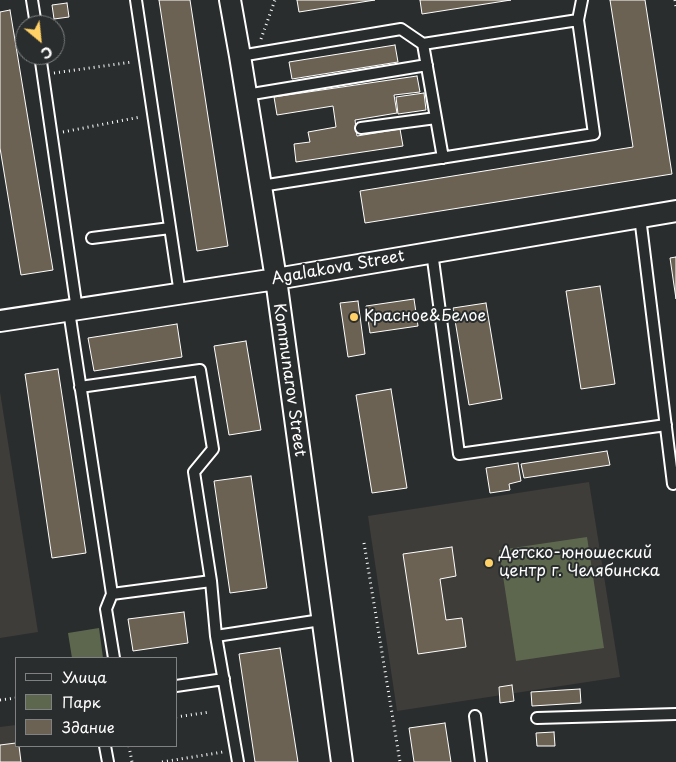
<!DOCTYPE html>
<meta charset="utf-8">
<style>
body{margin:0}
#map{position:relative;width:676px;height:762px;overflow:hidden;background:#2a2d2e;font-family:"Playpen Sans",sans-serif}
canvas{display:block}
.legend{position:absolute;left:15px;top:657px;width:162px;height:90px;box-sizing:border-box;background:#2a2d2e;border:1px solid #7f8182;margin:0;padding:6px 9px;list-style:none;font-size:15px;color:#fff}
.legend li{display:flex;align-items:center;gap:10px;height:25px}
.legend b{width:25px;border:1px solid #7f8182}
.north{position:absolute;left:15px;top:15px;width:50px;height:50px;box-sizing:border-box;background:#2a2d2e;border:1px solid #7f8182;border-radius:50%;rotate:152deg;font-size:14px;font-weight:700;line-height:20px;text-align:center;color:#fff}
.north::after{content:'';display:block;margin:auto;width:18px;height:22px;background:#ffd166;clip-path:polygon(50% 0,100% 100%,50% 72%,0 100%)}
</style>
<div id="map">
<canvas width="676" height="762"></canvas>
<ul class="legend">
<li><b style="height:6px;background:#2a2d2e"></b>Улица</li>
<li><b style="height:14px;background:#5d674e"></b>Парк</li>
<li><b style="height:14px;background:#6b6253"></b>Здание</li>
</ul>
<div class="north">С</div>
</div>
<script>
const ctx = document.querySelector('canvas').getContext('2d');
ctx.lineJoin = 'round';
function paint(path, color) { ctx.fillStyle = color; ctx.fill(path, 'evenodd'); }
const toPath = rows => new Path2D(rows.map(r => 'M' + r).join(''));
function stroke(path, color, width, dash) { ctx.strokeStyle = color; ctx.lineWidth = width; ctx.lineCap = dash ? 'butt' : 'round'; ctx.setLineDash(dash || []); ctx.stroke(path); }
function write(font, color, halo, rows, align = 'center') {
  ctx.font = font + ' "Playpen Sans",sans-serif'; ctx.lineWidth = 4; ctx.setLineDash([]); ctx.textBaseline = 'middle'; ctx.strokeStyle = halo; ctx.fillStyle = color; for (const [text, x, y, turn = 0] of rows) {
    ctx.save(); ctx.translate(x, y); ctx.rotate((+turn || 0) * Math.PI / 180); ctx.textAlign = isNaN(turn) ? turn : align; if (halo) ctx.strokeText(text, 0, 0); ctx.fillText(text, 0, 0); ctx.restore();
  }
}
paint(toPath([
 [0,392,38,632,0,638],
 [589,482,620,677,397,711,368,516],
 [16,725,16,746,20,746,22,762,0,762,0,727]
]), '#3e3d39');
paint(toPath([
 [587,537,604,648,516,661,499,550],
 [99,628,103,658,72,658,68,633]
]), '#5d674e');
const building = toPath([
 [159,0,190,0,228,246,197,251,159,0],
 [297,0,375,0,299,12,297,0],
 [420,0,511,0,422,14,420,0],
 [610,0,645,0,672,174,365,223,360,191,633,147,610,0],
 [67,3,69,17,54,19,52,5,67,3],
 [10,10,53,270,21,275,0,148,0,12,10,10],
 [395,45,398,62,292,79,289,62,395,45],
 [417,76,420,92,394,95,397,113,355,120,357,136,400,129,403,146,296,162,294,144,310,142,308,132,336,127,333,106,277,115,274,97,417,76],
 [424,93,426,110,398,114,396,97,424,93],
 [676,257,676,299,670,258,676,257],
 [600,286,615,384,581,389,566,291,600,286],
 [414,299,418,326,370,333,366,306,414,299],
 [358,301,365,354,348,357,340,303,358,301],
 [486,303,502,399,469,405,453,308,486,303],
 [177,324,182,357,94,371,88,338,177,324],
 [246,341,261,430,229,435,214,346,246,341],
 [58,369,86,553,52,558,25,374,58,369],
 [391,389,407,488,372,493,356,395,391,389],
 [607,451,610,465,524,478,521,464,607,451],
 [518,463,521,481,509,484,510,490,490,493,486,468,518,463],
 [251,476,267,588,230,593,214,481,251,476],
 [452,547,456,576,440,579,446,620,462,618,466,647,418,654,403,554,452,547],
 [184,612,188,643,133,651,128,619,184,612],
 [280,648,298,762,255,762,239,654,280,648],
 [512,685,514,701,500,703,499,687,512,685],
 [580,689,581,703,532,706,531,692,580,689],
 [445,723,451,762,414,762,409,728,445,723],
 [554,732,555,746,537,746,536,733,554,732],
 [16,743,16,746,19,746,21,762,0,762,0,745,16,743]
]);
paint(building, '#6b6253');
stroke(building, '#fff', 1);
const lane = toPath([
 [32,0,36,25],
 [136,0,180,294],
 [578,20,582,0],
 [423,44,443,158],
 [40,55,77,310],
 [240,56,401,29,423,44,578,20,594,134,261,186],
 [246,95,427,65],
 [361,128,436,118],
 [640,217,673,484],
 [92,238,170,228],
 [432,252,459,454,666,425],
 [69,311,112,594,106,609,114,658],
 [80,387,200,370,213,449,194,472,211,581,216,636,238,762],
 [112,594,211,581],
 [216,636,321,620],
 [176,686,224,679],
 [475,716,481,762],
 [537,718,676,714],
 [105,746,108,762]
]);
const street = toPath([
 [230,0,240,56,276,279,342,762],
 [0,321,276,279,676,211]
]);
stroke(lane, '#fff', 14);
stroke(street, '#fff', 24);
stroke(toPath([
 [675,0,676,7],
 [261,39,275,0],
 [54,73,132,62],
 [63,132,140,117],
 [364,543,400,762],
 [0,700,16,698],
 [176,717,210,712],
 [129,746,132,762],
 [162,762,223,752]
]), '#fff', 3, [1, 4]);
stroke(lane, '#2a2d2e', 10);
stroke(street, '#2a2d2e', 20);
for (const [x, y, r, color] of [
 [354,317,5,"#ffd166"],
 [489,563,5,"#ffd166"]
]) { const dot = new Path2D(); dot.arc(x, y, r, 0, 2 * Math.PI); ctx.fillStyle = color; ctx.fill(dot); stroke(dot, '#2a2d2e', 2); }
write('16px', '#fff', '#2a2d2e', [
 ["Agalakova Street",338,268,-10],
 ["Kommunarov Street",289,380,82]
]);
write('16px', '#fff', '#2a2d2e', [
 ["Красное&Белое",364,317],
 ["Детско-юношеский",499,554],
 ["центр г. Челябинска",499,572]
], 'left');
</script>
